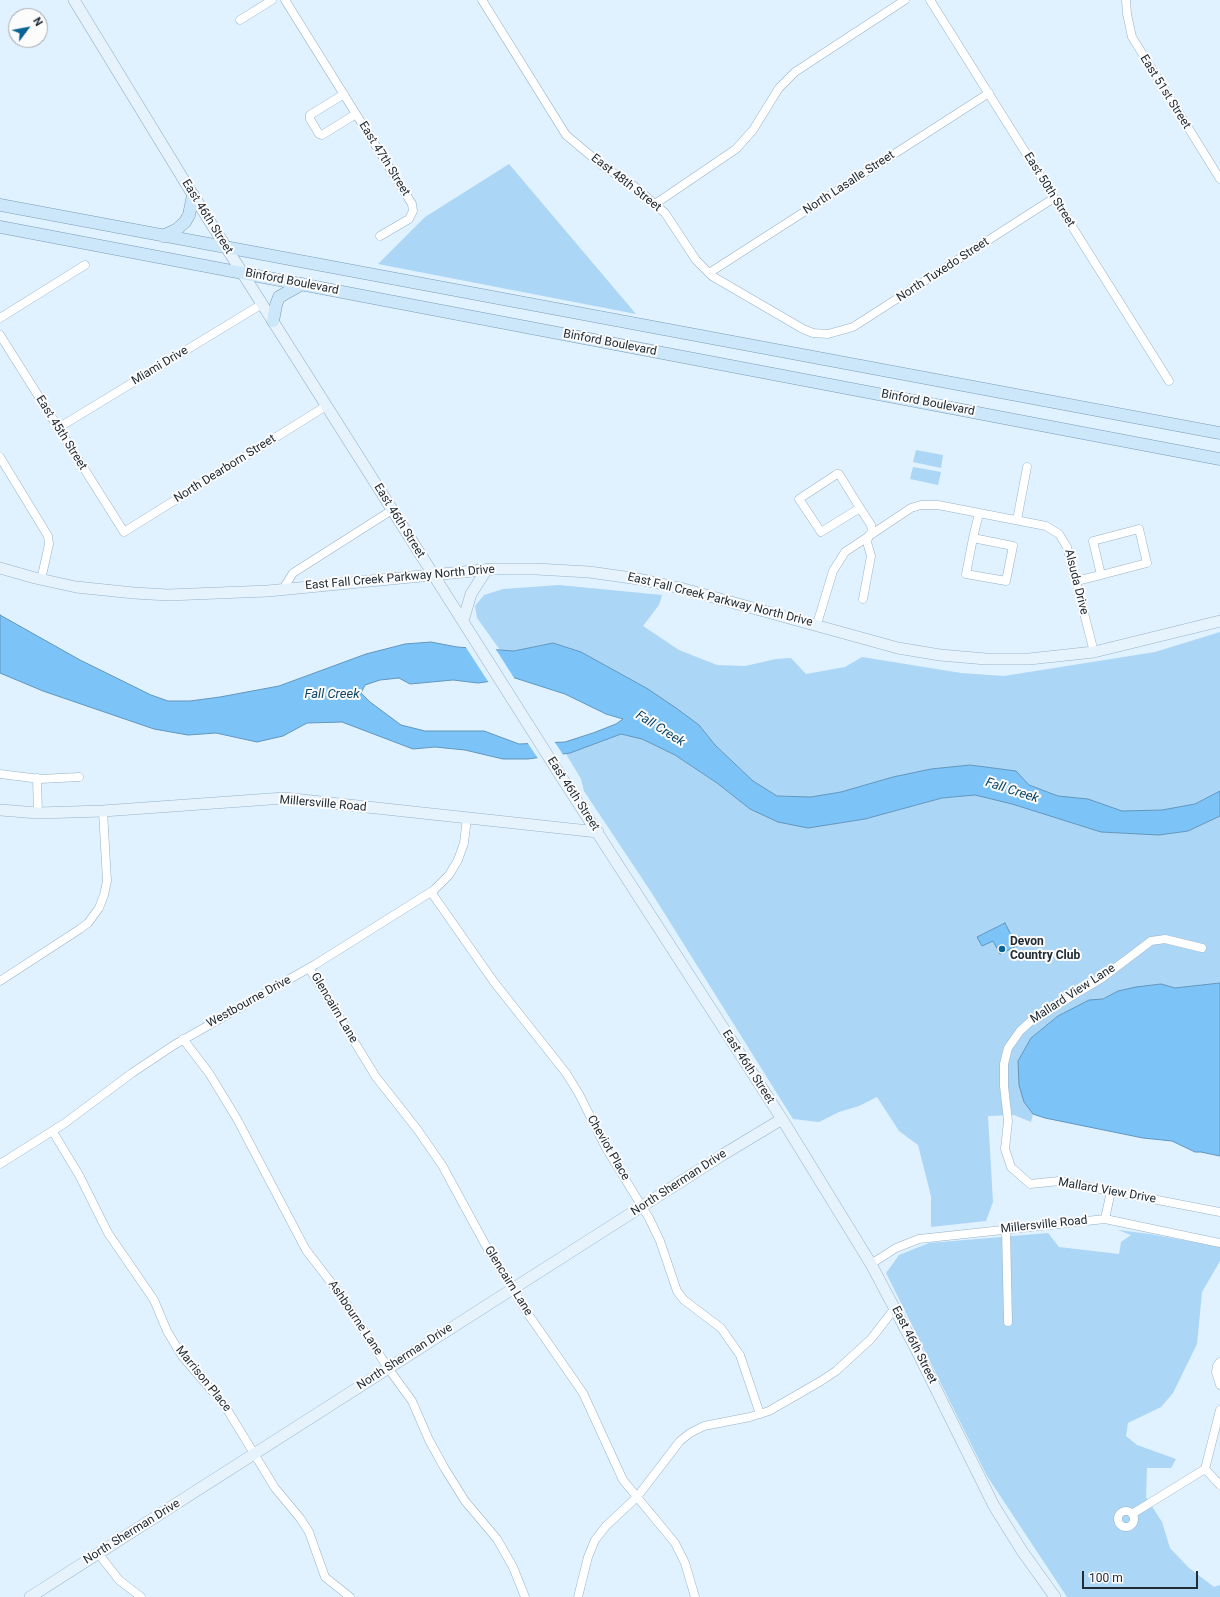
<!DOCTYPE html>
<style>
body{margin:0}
#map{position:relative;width:1220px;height:1597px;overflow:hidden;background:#e0f1ff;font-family:Roboto,sans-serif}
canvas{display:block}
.north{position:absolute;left:8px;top:8px;width:40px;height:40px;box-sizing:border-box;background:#fcfcfc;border:1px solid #a4a9ac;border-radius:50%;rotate:58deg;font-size:11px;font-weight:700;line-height:16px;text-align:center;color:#212c35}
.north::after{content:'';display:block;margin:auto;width:14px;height:18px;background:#066393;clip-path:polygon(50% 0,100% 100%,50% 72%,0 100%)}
.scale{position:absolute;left:1082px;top:1571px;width:116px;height:18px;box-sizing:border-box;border:2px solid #212c35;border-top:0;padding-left:5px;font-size:12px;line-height:14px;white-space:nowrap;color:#212c35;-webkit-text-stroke:3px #fcfcfc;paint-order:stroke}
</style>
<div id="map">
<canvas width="1220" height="1597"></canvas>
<div class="north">N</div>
<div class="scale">100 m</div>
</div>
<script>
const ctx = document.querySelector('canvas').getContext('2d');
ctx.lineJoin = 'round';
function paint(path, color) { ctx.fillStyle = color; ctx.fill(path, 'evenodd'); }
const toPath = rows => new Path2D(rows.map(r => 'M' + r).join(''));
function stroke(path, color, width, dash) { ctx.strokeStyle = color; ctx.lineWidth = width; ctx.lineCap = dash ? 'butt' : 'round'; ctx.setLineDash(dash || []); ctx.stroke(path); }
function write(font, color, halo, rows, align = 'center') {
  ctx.font = font + ' Roboto,sans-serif'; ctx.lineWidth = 4; ctx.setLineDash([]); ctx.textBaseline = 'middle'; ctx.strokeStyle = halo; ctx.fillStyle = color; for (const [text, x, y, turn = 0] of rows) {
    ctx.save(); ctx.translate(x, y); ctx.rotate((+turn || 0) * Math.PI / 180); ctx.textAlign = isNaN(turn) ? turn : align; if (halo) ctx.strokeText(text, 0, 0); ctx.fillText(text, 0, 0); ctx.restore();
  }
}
paint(toPath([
 [509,164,636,314,378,264,425,217],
 [916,450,943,455,941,468,913,462],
 [913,467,941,472,938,485,910,479],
 [559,585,662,595,659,605,643,626,679,650,717,665,745,666,776,659,791,658,806,674,845,667,862,657,961,673,1004,676,1155,652,1220,632,1220,791,1195,804,1162,810,1122,811,1088,799,1058,796,1029,785,1016,771,970,765,931,769,893,777,841,792,811,797,777,796,753,781,715,745,699,725,648,689,581,652,553,643,514,651,500,650,477,618,475,606,484,595,503,589],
 [621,734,642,739,675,755,717,783,750,809,808,828,865,819,942,798,975,795,1012,804,1101,832,1159,835,1188,831,1220,816,1220,983,1175,988,1161,984,1118,991,1103,999,1089,1000,1058,1016,1031,1038,1018,1061,1024,1102,1033,1114,1031,1122,1014,1115,988,1116,993,1202,986,1221,931,1227,931,1196,918,1145,899,1131,877,1097,859,1106,839,1112,819,1122,793,1119,653,895,584,791,581,779,566,754],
 [1118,1230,1150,1234,1220,1247,1220,1261,1202,1292,1197,1344,1173,1393,1161,1407,1128,1423,1126,1436,1137,1445,1176,1459,1171,1468,1147,1468,1146,1497,1162,1522,1170,1548,1188,1567,1214,1587,1220,1585,1220,1597,1067,1597,987,1476,886,1273,899,1255,929,1243,1048,1233,1059,1247,1119,1254,1121,1242,1131,1235]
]), '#acd6f5');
const water = toPath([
 [0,615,80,660,151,695,168,701,190,701,220,697,279,686,366,654,405,644,431,642,457,647,514,651,553,643,581,652,648,689,676,708,699,725,715,745,753,781,777,796,811,797,841,792,893,777,931,769,970,765,1016,771,1029,785,1058,796,1088,799,1122,811,1162,810,1195,804,1220,791,1220,816,1188,831,1159,835,1101,832,1012,804,975,795,942,798,865,819,808,828,778,822,750,809,717,783,675,755,642,739,621,734,570,753,528,759,503,759,465,750,435,747,413,749,342,722,307,723,283,736,257,742,216,733,188,735,154,729,43,691,0,673,0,615],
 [399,678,410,684,453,680,478,683,515,678,565,694,606,714,623,719,616,724,593,733,565,742,519,744,484,731,425,731,401,725,370,702,361,693,365,685,380,680,399,678],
 [1005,923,1013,939,1019,936,1023,943,1000,954,993,941,982,946,977,937,1005,923],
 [1220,983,1220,1156,1201,1152,1195,1152,1172,1141,1143,1138,1045,1118,1033,1114,1024,1102,1019,1085,1018,1061,1031,1038,1058,1016,1089,1000,1103,999,1118,991,1136,987,1161,984,1175,988,1220,983]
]);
paint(water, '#7cc4f7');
stroke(water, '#6196bd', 1);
paint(toPath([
 [465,646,495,648,516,681,489,683],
 [554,741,564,756,539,760,527,742]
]), '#e0f1ff');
const street = toPath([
 [285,0,412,204,413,211,409,219,380,236],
 [482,0,566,135,603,166,634,186,665,213,696,260,712,276,803,329,813,333,828,334,853,327,1054,198],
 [930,0,1169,381],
 [1126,0,1127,14,1132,37,1220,179],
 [240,20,272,0],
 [344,94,310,115,310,119,319,134,322,135,356,114],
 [655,204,736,149,753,130,779,88,795,72,905,0],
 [709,273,989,93],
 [0,318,85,265],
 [0,335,124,532,326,406],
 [58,428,262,304],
 [0,457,48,536,49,544,41,580],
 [837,474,839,474,860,508,821,532,799,499,837,474],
 [860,508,871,525,872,534],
 [1017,520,1027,467],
 [1139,529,1147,563,1101,575,1093,541,1139,529],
 [973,538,1013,546,1006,581,966,574,973,538],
 [973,538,979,513],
 [1076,581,1101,575],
 [283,589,293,573,392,510],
 [863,599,871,556,867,542,869,535],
 [817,624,833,571,845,552,911,508,921,505,938,505,1046,526,1059,534,1067,547,1094,652],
 [0,774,40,779,79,777],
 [37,778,38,813],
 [431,892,494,982,566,1073,579,1094,606,1148,649,1218,660,1241,677,1291,684,1300,721,1328,740,1355,760,1414],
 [1202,948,1165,939,1151,941,1102,978,1032,1020,1020,1031,1008,1048,1004,1064,1004,1086,1008,1121,1005,1149,1011,1167,1030,1184,1059,1181,1220,1212],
 [309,968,376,1077,417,1129,442,1165,485,1244,526,1311,583,1393,623,1480,675,1543,685,1563,695,1597],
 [0,981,80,929,88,923,99,908,104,895,107,881,103,811],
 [183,1039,209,1073,237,1119,306,1250,340,1294,388,1368,412,1401,429,1440,445,1469,465,1501,497,1539,513,1567,525,1597],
 [53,1132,79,1175,108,1233,154,1300,167,1331,182,1356,225,1406,275,1488,300,1518,309,1532,325,1577,350,1597],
 [0,1164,65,1123,132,1073,174,1045,316,964,434,890,449,875,458,860,464,843,467,818],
 [1105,1219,1111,1191],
 [1006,1229,1008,1322],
 [871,1264,896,1248,919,1239,1105,1219,1220,1243],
 [1220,1362,1217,1366,1216,1372,1220,1385],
 [1205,1469,1220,1410],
 [1205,1469,1220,1485],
 '1118 1519a8 8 0 1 1 16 0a8 8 0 1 1-16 0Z',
 [1132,1514,1205,1469],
 [98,1553,119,1580,141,1597],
 [578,1597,588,1557,595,1540,606,1526,637,1497,680,1441,690,1433,704,1426,750,1417,769,1411,821,1381,836,1371,871,1339,895,1308]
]);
const secondary = toPath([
 [74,0,193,195,562,778,782,1119,871,1264,916,1349,994,1506,1022,1551,1055,1597],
 [0,568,35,578,76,587,134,593,168,595,268,591,493,569,536,569,589,572,639,579,680,588,898,648,940,655,986,659,1029,659,1094,652,1220,621],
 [463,621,471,594,487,569],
 [0,810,38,813,103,811,284,798,598,832],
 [30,1597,724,1154,782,1119]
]);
const primary = toPath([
 [0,205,1220,433],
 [0,227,1220,459],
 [163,236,176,230,185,222,189,215,193,195],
 [273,321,276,305,279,297,302,284]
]);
stroke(street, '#97b3c8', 9);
stroke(secondary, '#97b3c8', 12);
stroke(primary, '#7a9bb3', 13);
stroke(street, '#fff', 8);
stroke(secondary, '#e6f3fd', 11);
stroke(primary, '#cce7fa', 12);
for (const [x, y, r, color] of [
 [1002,949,4,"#066393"]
]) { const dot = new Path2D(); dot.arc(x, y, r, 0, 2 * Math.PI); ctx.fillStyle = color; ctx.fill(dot); stroke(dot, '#fcfcfc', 1.5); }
write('12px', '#212c35', '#fcfcfc', [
 ["East 51st Street",1165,92,58],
 ["East 47th Street",384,159,58],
 ["East 48th Street",626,183,38],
 ["North Lasalle Street",849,183,-33],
 ["East 50th Street",1049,190,58],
 ["East 46th Street",207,217,58],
 ["North Tuxedo Street",943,270,-33],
 ["Binford Boulevard",292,282,11],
 ["Binford Boulevard",610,343,11],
 ["Miami Drive",160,366,-31],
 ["Binford Boulevard",928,403,11],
 ["East 45th Street",61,433,58],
 ["North Dearborn Street",225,469,-32],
 ["East 46th Street",399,521,58],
 ["East Fall Creek Parkway North Drive",400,578,-5],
 ["Alsuda Drive",1076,582,76],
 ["East Fall Creek Parkway North Drive",720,600,14],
 ["East 46th Street",573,794,57],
 ["Millersville Road",323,804,5],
 ["Mallard View Lane",1073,994,-33],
 ["Westbourne Drive",249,1002,-29],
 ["Glencairn Lane",334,1008,59],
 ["East 46th Street",748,1067,57],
 ["Cheviot Place",608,1148,60],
 ["North Sherman Drive",679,1183,-33],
 ["Mallard View Drive",1107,1191,10],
 ["Millersville Road",1044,1225,-6],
 ["Glencairn Lane",508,1281,58],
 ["Ashbourne Lane",355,1318,56],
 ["East 46th Street",914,1345,63],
 ["North Sherman Drive",405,1357,-33],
 ["Marrison Place",203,1379,51],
 ["North Sherman Drive",132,1532,-32]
]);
write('bold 12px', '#212c35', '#fcfcfc', [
 ["Devon",1010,942],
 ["Country Club",1010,956]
], 'left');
write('italic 13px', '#0d4667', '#fcfcfc', [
 ["Fall Creek",332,695],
 ["Fall Creek",660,729,32],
 ["Fall Creek",1012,791,18]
]);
</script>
